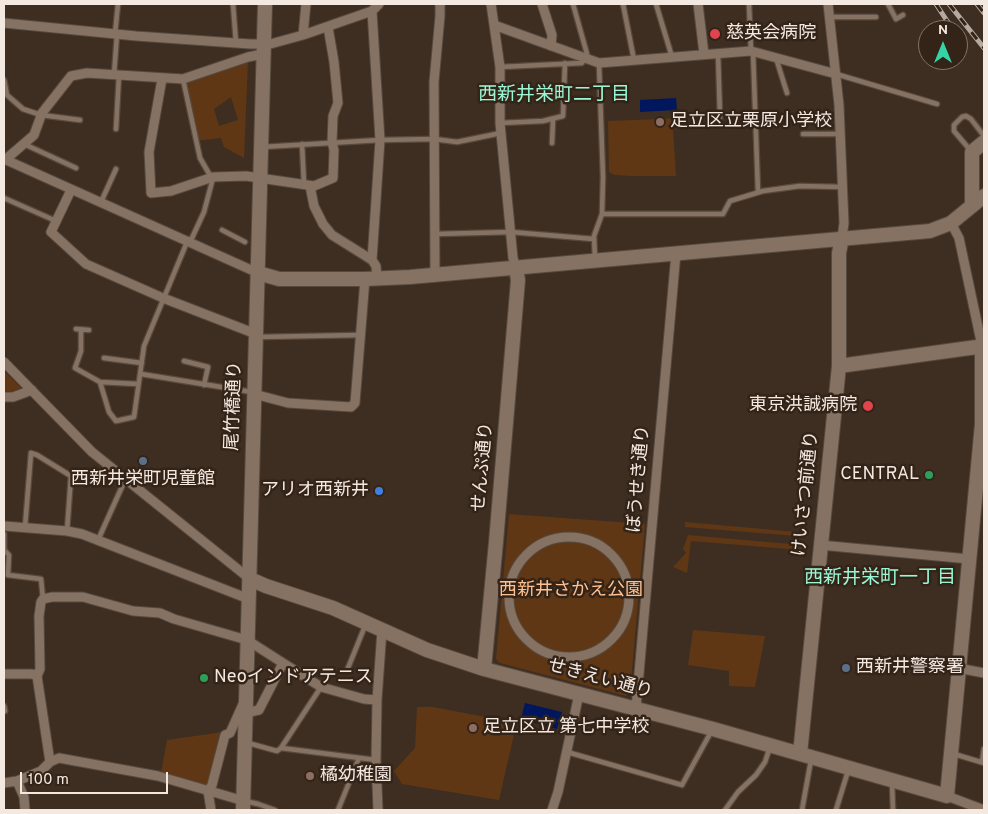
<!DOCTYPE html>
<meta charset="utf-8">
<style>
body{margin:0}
#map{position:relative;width:988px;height:814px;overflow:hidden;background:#3e2e21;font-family:Overpass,sans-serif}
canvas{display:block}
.frame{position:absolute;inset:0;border:5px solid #f4e9e1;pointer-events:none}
.north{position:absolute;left:918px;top:20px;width:50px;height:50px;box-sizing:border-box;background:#342418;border:1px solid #817368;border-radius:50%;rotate:0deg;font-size:14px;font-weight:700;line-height:20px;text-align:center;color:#f4e9e1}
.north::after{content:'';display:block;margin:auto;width:18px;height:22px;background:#35d4a7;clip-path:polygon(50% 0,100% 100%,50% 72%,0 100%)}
.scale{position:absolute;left:20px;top:772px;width:148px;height:22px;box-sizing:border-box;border:2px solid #f4e9e1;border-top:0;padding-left:6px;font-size:15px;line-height:18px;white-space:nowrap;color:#f4e9e1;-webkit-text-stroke:4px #342418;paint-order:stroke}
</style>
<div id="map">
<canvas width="988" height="814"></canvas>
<div class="frame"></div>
<div class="north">N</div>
<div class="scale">100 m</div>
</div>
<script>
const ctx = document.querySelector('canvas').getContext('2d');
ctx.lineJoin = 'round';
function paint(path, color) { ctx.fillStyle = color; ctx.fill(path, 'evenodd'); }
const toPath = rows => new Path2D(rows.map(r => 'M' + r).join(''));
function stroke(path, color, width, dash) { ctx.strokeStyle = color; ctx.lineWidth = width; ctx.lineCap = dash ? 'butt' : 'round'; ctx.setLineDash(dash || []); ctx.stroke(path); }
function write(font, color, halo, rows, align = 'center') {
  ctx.font = font + ' Overpass,"Noto Sans JP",sans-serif'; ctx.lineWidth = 5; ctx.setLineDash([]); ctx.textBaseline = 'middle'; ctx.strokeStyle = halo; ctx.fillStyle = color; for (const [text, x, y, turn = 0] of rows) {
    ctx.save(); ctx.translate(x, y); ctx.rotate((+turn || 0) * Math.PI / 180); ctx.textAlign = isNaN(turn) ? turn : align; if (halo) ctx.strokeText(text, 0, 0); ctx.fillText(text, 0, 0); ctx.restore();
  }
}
paint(toPath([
 [248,61,244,158,224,147,221,138,195,141,184,82],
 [231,97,238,120,219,126,214,109],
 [684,118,684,126,675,127,673,129,676,176,631,176,615,175,609,172,608,121],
 [4,371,21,388,12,391,4,391],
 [509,514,645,524,630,692,626,696,500,663,496,659],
 [685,522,808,533,808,537,685,527],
 [688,535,801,545,801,550,691,541,687,573,673,567,686,553,683,549],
 [693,630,765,636,755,687,729,686,729,671,688,665],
 [417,707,433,707,496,719,515,730,499,800,402,784,394,771,415,748],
 [223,732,209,784,203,786,161,773,167,740]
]), '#5f3715');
paint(toPath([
 [676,98,677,110,640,112,640,100],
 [525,703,562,712,557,729,521,719]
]), '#01175d');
const lane = toPath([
 [233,4,236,43],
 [623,4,634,60],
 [656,4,672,57],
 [749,4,751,51],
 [888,4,896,19,903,15],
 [830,17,876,17],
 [115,34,118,4],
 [753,51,758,192],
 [718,53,720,117],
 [776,58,787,93],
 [500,67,582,63,587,54,573,4],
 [836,74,937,104],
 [114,75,117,34],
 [183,79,200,158,211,177],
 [4,80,7,95,23,109,41,115,80,120],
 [500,123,543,121,563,116,565,63],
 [116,129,119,75],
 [803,134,841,134],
 [552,143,553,120],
 [24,144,76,168],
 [302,144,304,184],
 [262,147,380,140,434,139,457,142,501,133],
 [971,151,954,131,954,125,962,117,966,116,971,119,984,136],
 [4,198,56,221],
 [101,202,116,169],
 [602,214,723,214,730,201,763,191,800,186,842,187],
 [222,230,245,242],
 [435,234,511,232,594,239],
 [595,259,594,236,602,214,603,177,599,63],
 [76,329,89,330],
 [81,330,81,351,75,368,100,382,138,384],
 [258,337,360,335],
 [104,358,142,363],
 [184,361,208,367,204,385],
 [141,374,252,392],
 [100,382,109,412,116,421,134,417,144,346,187,242,192,238,204,212,213,178],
 [25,527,31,453,37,455,71,476,67,531],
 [4,534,4,550,9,555,8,575,41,579,43,599],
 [98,540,125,480],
 [348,668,365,626],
 [4,706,5,711],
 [248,743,277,751,281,748,321,687],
 [281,748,376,760],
 [567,752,682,785,712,730],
 [954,754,984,763],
 [982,762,984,749],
 [892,783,893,810],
 [245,801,258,804,275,810],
 [338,810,359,758],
 [725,810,738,792,756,775,765,762,770,747],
 [802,810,811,760],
 [836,810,848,771]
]);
const street = toPath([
 [306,4,303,35,372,11,379,4],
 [491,4,500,67,500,123,513,258,516,268],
 [542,4,552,35,551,46],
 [698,4,704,54],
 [828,4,839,105,844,223,842,238],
 [372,11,380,140,372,260,376,266,377,278],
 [4,23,136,36,250,44,264,44],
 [494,25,599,63,751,51,836,74],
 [263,46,303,35],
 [162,79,149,152,151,193,171,191,213,177,246,176,314,186,333,178,334,150,332,142,333,116,338,103,334,62,328,27],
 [4,159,258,273],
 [5,160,34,135,42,113,71,76,87,73,183,79,248,57,263,54],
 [310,186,314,206,323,224,332,235,372,260],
 [71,190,51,232,86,264,163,298,256,334],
 [951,223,959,238,982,346],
 [435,275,434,82,440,16,440,4],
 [4,362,92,452,250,579],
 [254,394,288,403,351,407,355,403,365,279],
 [4,397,13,397,32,390],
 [4,526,67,531,82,534,249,599],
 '509 597a60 60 0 1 1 120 0a60 60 0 1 1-120 0Z',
 [820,545,969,559],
 [958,668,984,673],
 [4,674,32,674,37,676,40,669,39,616,41,602,43,599,52,597,83,597,133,611,160,613,174,619,247,640,283,663],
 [636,708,676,253],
 [245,713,259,710,283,663,321,687,364,699,377,700],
 [50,762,59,758,158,776,244,801],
 [17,781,24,797,25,810],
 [4,783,17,781,41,771,50,762,37,676],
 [947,796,984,810],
 [211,810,208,791,212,785,225,735,230,733,243,704],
 [378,810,376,760,377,700,382,630],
 [552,810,558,792,579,694]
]);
const secondary = toPath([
 [972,206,972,152,984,142],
 [258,273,279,279,365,279,410,277,930,231,951,223,984,196],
 [839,366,984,346],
 [250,579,266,586,333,608,427,650,484,669,713,729,947,796,982,424,982,346],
 [484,669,496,542,518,280,516,268],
 [800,754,839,366,839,253,842,238],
 [243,810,265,4]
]);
stroke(lane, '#57493e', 7);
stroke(street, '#57493e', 11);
stroke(secondary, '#57493e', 16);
stroke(lane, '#857263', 4.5);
stroke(street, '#857263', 9);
stroke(secondary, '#857263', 14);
const rail = toPath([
 [936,4,953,30],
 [949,4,984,48],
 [977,4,984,13],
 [958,36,963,43]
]);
stroke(rail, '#b6aaa0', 5);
stroke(rail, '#342418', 3, [9]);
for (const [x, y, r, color] of [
 [715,34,6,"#e0444e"],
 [660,122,5,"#8d6e63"],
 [868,406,6,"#e0444e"],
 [143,461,5,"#5c6f8a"],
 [929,475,5,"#2e9e5b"],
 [379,491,5,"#3f7fe0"],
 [846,668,5,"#5c6f8a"],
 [204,678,5,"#2e9e5b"],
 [473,728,5,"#8d6e63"],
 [310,776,5,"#8d6e63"]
]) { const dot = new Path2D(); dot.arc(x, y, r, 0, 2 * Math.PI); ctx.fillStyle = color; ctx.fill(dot); stroke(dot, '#342418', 2); }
write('18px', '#f4e9e1', '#342418', [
 ["慈英会病院",726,34],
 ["足立区立栗原小学校",670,122],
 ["東京洪誠病院",857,406,"right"],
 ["CENTRAL",919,475,"right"],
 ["西新井栄町児童館",143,480,"center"],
 ["アリオ西新井",369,491,"right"],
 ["西新井警察署",856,668],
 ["Neoインドアテニス",214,678],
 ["足立区立 第七中学校",483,728],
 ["橘幼稚園",320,776]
], 'left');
write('18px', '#f4e9e1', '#342418', [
 ["尾竹橋通り",235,406,-88],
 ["せんぷ通り",484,467,-85],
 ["ぼうせき通り",640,479,-85],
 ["けいさつ前通り",807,494,-84],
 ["せきえい通り",600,680,15]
]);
write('18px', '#ffc091', '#342418', [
 ["西新井さかえ公園",571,591]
]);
write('19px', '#9af6d5', '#342418', [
 ["西新井栄町二丁目",554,96],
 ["西新井栄町一丁目",880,579]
]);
</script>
